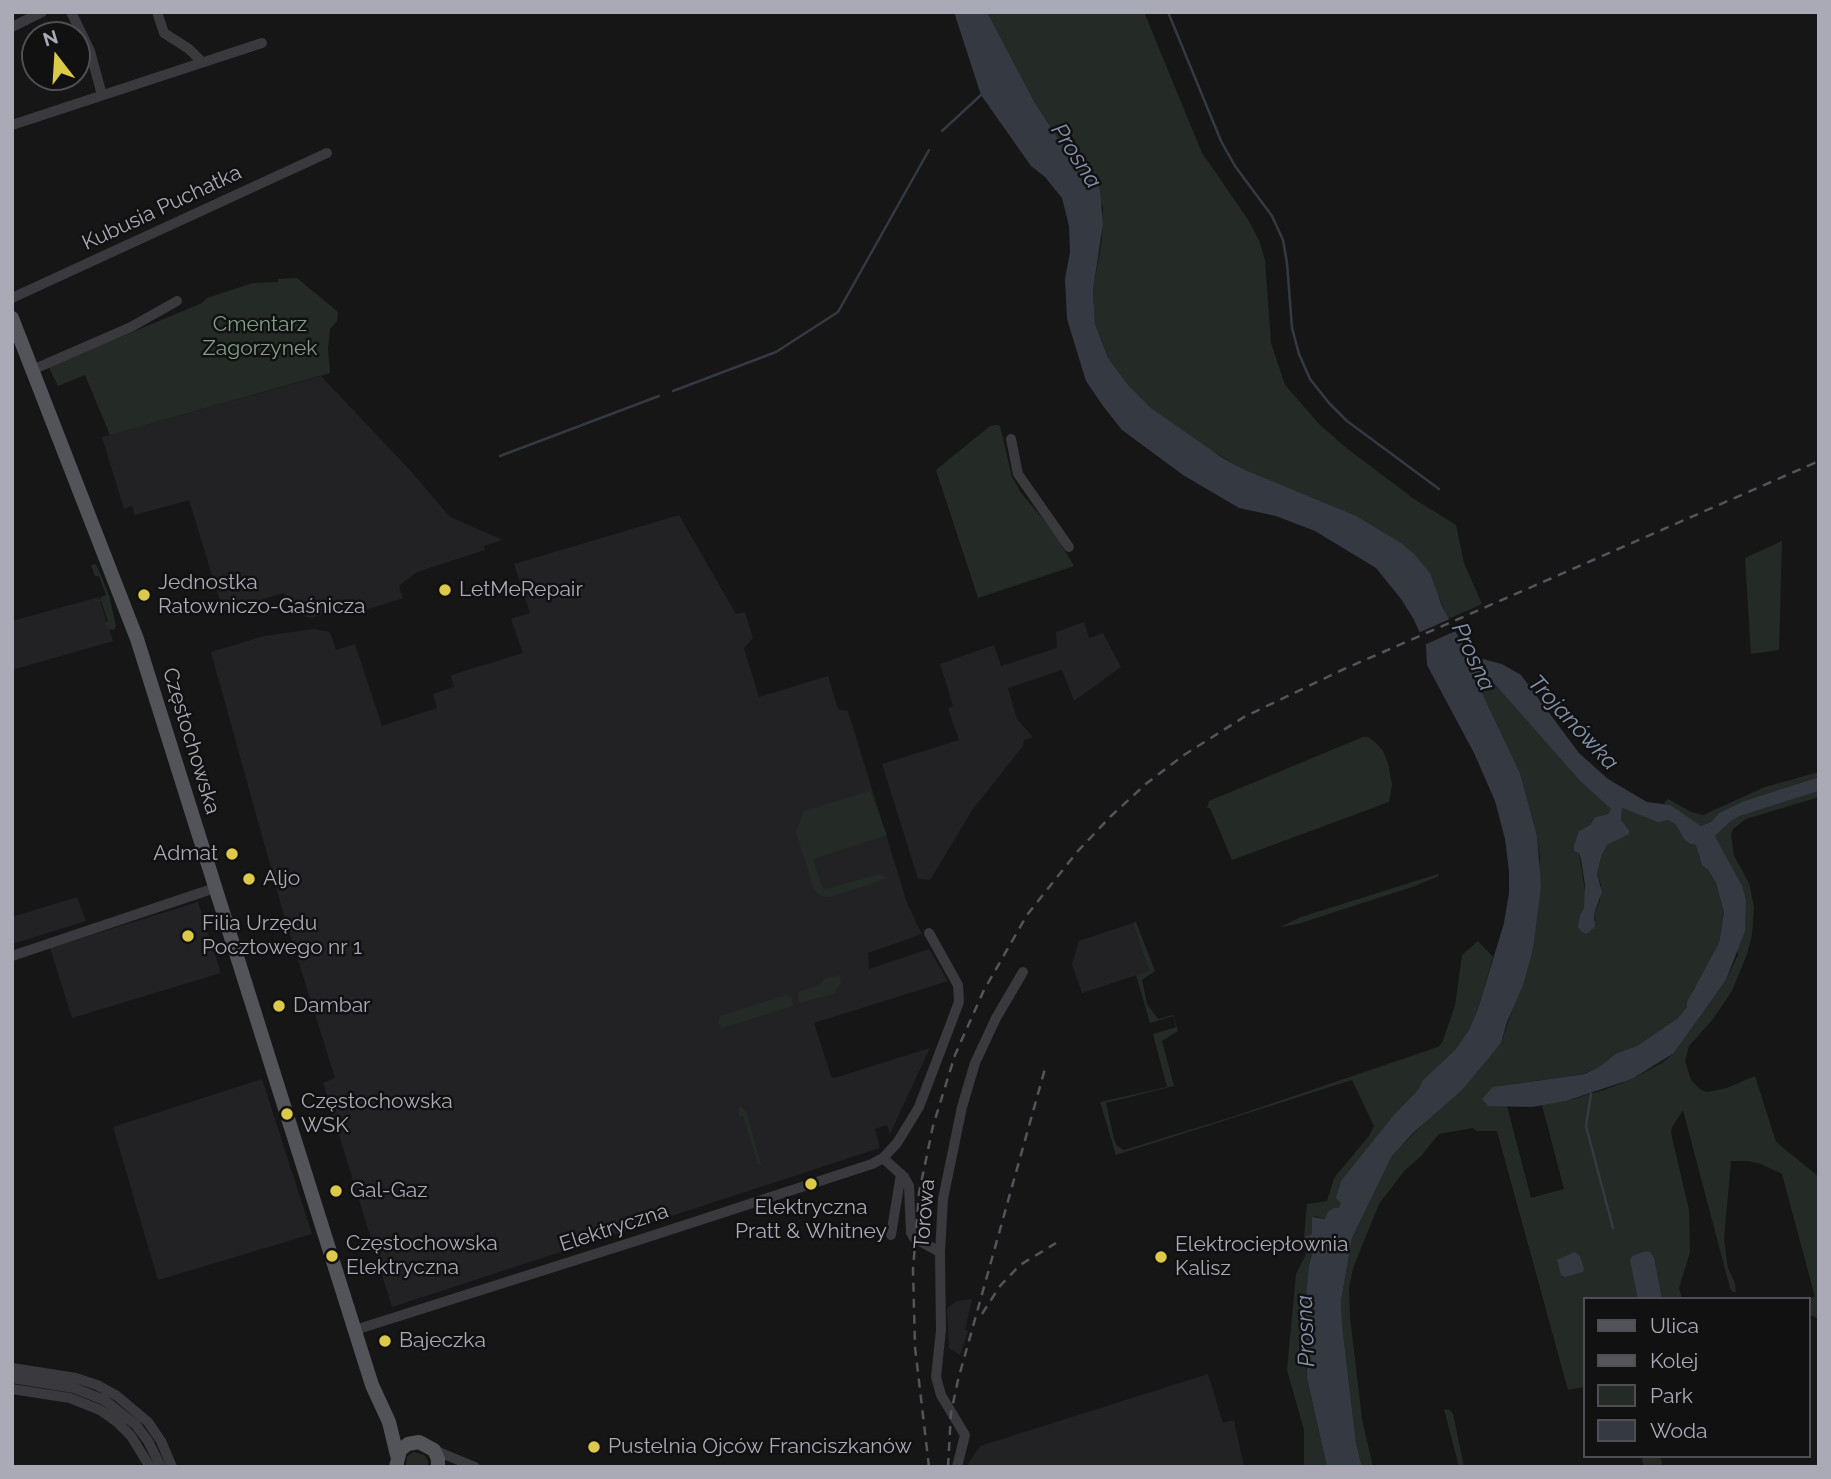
<!DOCTYPE html>
<meta charset="utf-8">
<style>
body{margin:0}
#map{position:relative;width:1831px;height:1479px;overflow:hidden;background:#161617;font-family:Raleway,sans-serif}
canvas{display:block}
.frame{position:absolute;inset:0;border:14px solid #a9aab6;pointer-events:none}
.legend{position:absolute;left:1583px;top:1297px;width:228px;height:161px;box-sizing:border-box;background:#111112;border:2px solid #4e4e54;margin:0;padding:9px 12px;list-style:none;font-size:21px;color:#a9aab6}
.legend li{display:flex;align-items:center;gap:14px;height:35px}
.legend b{width:35px;border:2px solid #4e4e54}
.north{position:absolute;left:21px;top:21px;width:70px;height:70px;box-sizing:border-box;background:#111112;border:2px solid #4e4e54;border-radius:50%;rotate:343deg;font-size:19px;font-weight:700;line-height:28px;text-align:center;color:#a9aab6}
.north::after{content:'';display:block;margin:auto;width:24px;height:32px;background:#dcc949;clip-path:polygon(50% 0,100% 100%,50% 72%,0 100%)}
</style>
<div id="map">
<canvas width="1831" height="1479"></canvas>
<div class="frame"></div>
<ul class="legend">
<li><b style="height:9px;background:#53535a"></b>Ulica</li>
<li><b style="height:9px;background:#54545a"></b>Kolej</li>
<li><b style="height:19px;background:#242b27"></b>Park</li>
<li><b style="height:19px;background:#343942"></b>Woda</li>
</ul>
<div class="north">N</div>
</div>
<script>
const ctx = document.querySelector('canvas').getContext('2d');
ctx.lineJoin = 'round';
function paint(path, color) { ctx.fillStyle = color; ctx.fill(path, 'evenodd'); }
const toPath = rows => new Path2D(rows.map(r => 'M' + r).join(''));
function stroke(path, color, width, dash) { ctx.strokeStyle = color; ctx.lineWidth = width; ctx.lineCap = dash ? 'butt' : 'round'; ctx.setLineDash(dash || []); ctx.stroke(path); }
function write(font, color, halo, rows, align = 'center') {
  ctx.font = font + ' Raleway,sans-serif'; ctx.lineWidth = 5; ctx.setLineDash([]); ctx.textBaseline = 'middle'; ctx.strokeStyle = halo; ctx.fillStyle = color; for (const [text, x, y, turn = 0] of rows) {
    ctx.save(); ctx.translate(x, y); ctx.rotate((+turn || 0) * Math.PI / 180); ctx.textAlign = isNaN(turn) ? turn : align; if (halo) ctx.strokeText(text, 0, 0); ctx.fillText(text, 0, 0); ctx.restore();
  }
}
paint(toPath([
 [321,376,408,468,450,517,503,540,484,546,485,550,417,572,399,586,403,598,347,616,344,609,310,618,297,614,293,601,288,602,284,593,223,611,189,500,135,515,132,506,124,509,102,437],
 [679,515,736,614,745,612,753,638,744,648,759,697,828,676,838,709,848,711,907,903,922,934,868,953,869,969,929,949,948,981,814,1023,831,1076,834,1078,930,1048,890,1134,887,1125,875,1129,880,1148,392,1307,323,1083,335,1078,285,919,211,652,264,636,314,629,330,632,336,650,355,644,382,726,437,708,433,694,454,687,451,675,523,653,511,619,530,613,514,564],
 [99,597,113,641,12,670,12,621],
 [1084,622,1089,638,1103,633,1121,667,1074,701,1062,670,1008,688,1017,719,1033,737,1024,740,1023,746,973,809,930,880,918,879,882,764,959,740,948,709,953,706,940,664,994,645,1001,666,1057,648,1056,632],
 [77,897,86,921,12,944,12,917],
 [198,902,221,973,72,1018,50,948],
 [1133,923,1149,971,1082,993,1072,964,1079,941],
 [262,1079,312,1234,158,1280,113,1127],
 [972,1299,965,1330,968,1331,960,1355,949,1348,947,1308,957,1301],
 [1208,1374,1223,1423,1234,1420,1244,1467,968,1467,968,1464,980,1446]
]), '#222224');
paint(toPath([
 [987,12,1144,12,1202,153,1247,218,1259,240,1265,260,1271,343,1285,385,1320,425,1349,450,1414,499,1456,525,1464,563,1482,604,1448,619,1439,597,1270,481,1245,470,1202,445,1151,408,1129,386,1108,358,1095,324,1093,290,1102,240,1103,207,1075,154,1061,143,1035,103],
 [297,278,338,312,337,321,330,329,328,349,330,373,110,435,85,375,58,386,52,374,49,367,202,303,207,298,253,283,278,282,278,279],
 [996,425,1000,426,1012,477,1021,493,1054,532,1074,566,978,598,936,470,990,426],
 [1782,541,1779,650,1751,654,1745,558],
 [96,564,109,595,116,626,114,630,109,629,105,624,108,621,101,601,95,602,94,599,96,601,101,599,101,597,106,595,99,576,95,576,91,565],
 [1481,676,1492,681,1580,781,1611,809,1608,814,1595,817,1590,825,1579,831,1579,853,1586,897,1584,908,1580,915,1596,921,1594,914,1600,901,1601,885,1597,874,1602,854,1607,845,1629,830,1621,820,1622,808,1652,819,1668,820,1676,825,1684,839,1690,844,1696,845,1699,851,1699,857,1716,883,1724,913,1719,943,1702,978,1693,990,1687,1007,1678,1018,1637,1046,1617,1053,1600,1066,1584,1074,1499,1086,1488,1106,1507,1106,1531,1198,1564,1189,1542,1105,1566,1101,1604,1090,1632,1079,1662,1063,1674,1053,1726,980,1738,955,1724,853,1715,836,1731,821,1740,816,1819,791,1819,797,1746,819,1733,829,1731,835,1734,856,1749,883,1754,907,1752,935,1747,954,1732,991,1713,1019,1689,1046,1685,1061,1691,1080,1701,1090,1707,1092,1727,1088,1755,1076,1776,1142,1819,1177,1819,1319,1808,1314,1808,1299,1815,1297,1782,1174,1761,1164,1747,1161,1731,1161,1724,1239,1728,1268,1735,1283,1736,1292,1733,1292,1730,1288,1683,1110,1672,1127,1671,1133,1689,1210,1690,1252,1679,1288,1682,1299,1584,1299,1584,1387,1568,1390,1497,1131,1477,1131,1473,1128,1439,1134,1421,1156,1405,1170,1379,1204,1353,1268,1349,1288,1350,1317,1362,1419,1373,1467,1362,1467,1356,1443,1342,1324,1341,1301,1352,1238,1392,1156,1501,1043,1533,949,1540,858,1537,836,1520,773,1475,678],
 [1363,737,1368,737,1375,742,1383,751,1388,763,1392,785,1389,802,1232,860,1210,808,1207,808,1209,801],
 [1819,772,1819,777,1744,801,1719,813,1712,821,1701,826,1664,803,1668,799,1691,812,1703,815,1765,787],
 [870,791,887,835,813,859,822,887,826,889,880,874,889,878,830,897,821,896,814,890,796,832,804,811],
 [1438,874,1439,876,1412,887,1298,924,1280,927,1301,917],
 [1136,922,1155,971,1142,980,1147,1004,1158,1019,1173,1015,1178,1031,1162,1041,1174,1086,1106,1103,1114,1139,1117,1146,1124,1150,1232,1117,1438,1047,1442,1043,1455,1006,1462,955,1478,941,1493,957,1478,1009,1469,1030,1455,1050,1422,1081,1419,1089,1375,1140,1339,1209,1326,1219,1314,1216,1312,1234,1304,1237,1307,1204,1327,1201,1334,1178,1369,1136,1374,1126,1352,1080,1116,1155,1100,1102,1167,1087,1153,1034,1176,1027,1173,1016,1150,1023,1136,975,1149,971,1133,923],
 [840,975,841,983,833,994,800,1003,798,1001,798,992,820,985,824,979],
 [786,995,791,997,793,1004,790,1007,722,1028,718,1023,720,1016],
 [741,1106,747,1113,761,1165,758,1164,743,1116,740,1117,738,1111],
 [1315,1243,1309,1265,1304,1335,1307,1378,1327,1467,1304,1467,1304,1430,1287,1370,1296,1274,1305,1256,1307,1245],
 [1444,1409,1450,1410,1453,1414,1464,1467,1459,1467],
 [414,1452,424,1455,428,1461,428,1467,406,1467,407,1456],
 [1641,1456,1660,1456,1663,1467,1644,1467]
]), '#242b27');
paint(toPath([
 [954,12,987,12,1035,103,1061,143,1082,159,1096,179,1100,190,1103,224,1093,290,1095,324,1108,358,1129,386,1151,408,1221,457,1245,470,1356,516,1401,543,1414,554,1430,573,1442,606,1468,655,1502,664,1521,675,1579,753,1608,779,1647,802,1670,805,1701,826,1712,821,1719,813,1744,801,1819,777,1819,791,1740,816,1731,821,1715,836,1742,886,1746,900,1745,931,1726,980,1674,1053,1632,1079,1566,1101,1532,1107,1488,1106,1482,1099,1493,1087,1585,1074,1600,1066,1617,1053,1637,1046,1678,1018,1687,1007,1687,1002,1719,943,1724,913,1716,883,1708,870,1702,865,1696,845,1690,844,1684,839,1676,825,1668,820,1658,822,1622,808,1621,820,1629,830,1629,834,1607,845,1602,854,1597,874,1602,892,1594,914,1595,927,1586,934,1581,931,1578,927,1580,915,1584,908,1585,885,1581,859,1579,853,1574,851,1574,846,1579,831,1590,825,1595,817,1608,814,1611,809,1580,781,1492,681,1487,677,1475,678,1520,773,1537,836,1541,886,1533,949,1523,985,1507,1022,1501,1043,1462,1090,1414,1132,1392,1156,1352,1238,1341,1301,1342,1324,1356,1443,1362,1467,1327,1467,1307,1378,1305,1308,1309,1265,1315,1243,1307,1245,1304,1237,1312,1234,1312,1217,1325,1219,1328,1212,1334,1208,1339,1208,1341,1203,1336,1198,1341,1181,1394,1115,1419,1089,1422,1081,1455,1050,1469,1030,1478,1009,1504,923,1509,893,1509,871,1505,839,1495,801,1474,753,1427,665,1426,646,1413,618,1401,599,1376,568,1315,531,1276,516,1239,508,1183,475,1122,430,1103,406,1086,381,1067,319,1065,279,1070,252,1069,226,1062,198,1045,177,1031,166,981,95],
 [1646,1251,1650,1252,1654,1258,1662,1299,1638,1299,1630,1260,1632,1256],
 [1575,1252,1580,1256,1584,1269,1583,1272,1565,1277,1561,1275,1557,1260]
]), '#343942');
paint(toPath([
 [1452,618,1458,630,1422,646,1416,634]
]), '#161617');
stroke(toPath([
 [1168,12,1221,141,1235,166,1272,216,1283,240,1287,263,1292,328,1299,354,1310,379,1329,403,1347,421,1439,489],
 [942,131,981,95],
 [673,391,776,352,838,312,929,150],
 [500,456,659,396],
 [1591,1094,1586,1126,1613,1228]
]), '#343942', 2.5);
stroke(toPath([
 [71,12,90,51,102,95],
 [157,12,164,33,189,49,202,62],
 [12,27,42,12],
 [12,125,262,43],
 [12,298,327,153],
 [32,370,131,327,177,301],
 [1011,439,1018,474,1069,547],
 [12,956,215,888],
 [883,1158,904,1177,909,1186,911,1233,914,1238,940,1252],
 [891,1235,901,1174],
 [355,1330,639,1240,872,1164,883,1158,897,1143,919,1107,959,1002,958,985,929,933],
 [12,1368,76,1378,97,1385,117,1396,148,1422,161,1441,172,1467],
 [12,1378,74,1388,104,1400,136,1425,148,1441,161,1467],
 [12,1389,70,1398,100,1410,117,1422,131,1436,150,1467],
 [434,1450,475,1467],
 [957,1467,965,1435,941,1395,936,1377,941,1330,940,1252,943,1199,962,1107,975,1063,996,1018,1023,972]
]), '#39393e', 10);
stroke(toPath([
 [12,318,137,639,372,1385,389,1422,397,1455],
 [396,1467,400,1450,408,1444,419,1442,434,1450,438,1459,438,1467]
]), '#53535a', 14);
stroke(toPath([
 [982,1314,1000,1286,1020,1265,1056,1243],
 [929,1467,915,1347,913,1270,919,1193,933,1126,955,1055,984,990,1027,915,1077,852,1111,816,1147,783,1184,755,1244,717,1342,670,1819,461],
 [948,1467,951,1413,958,1380,1046,1065]
]), '#54545a', 2.5, [9, 7]);
for (const [x, y, r, color] of [
 [445,590,7,"#dcc949"],
 [144,595,7,"#dcc949"],
 [232,854,7,"#dcc949"],
 [249,879,7,"#dcc949"],
 [188,936,7,"#dcc949"],
 [279,1006,7,"#dcc949"],
 [287,1114,7,"#dcc949"],
 [811,1184,7,"#dcc949"],
 [336,1191,7,"#dcc949"],
 [332,1256,7,"#dcc949"],
 [1161,1257,7,"#dcc949"],
 [385,1341,7,"#dcc949"],
 [594,1447,7,"#dcc949"]
]) { const dot = new Path2D(); dot.arc(x, y, r, 0, 2 * Math.PI); ctx.fillStyle = color; ctx.fill(dot); stroke(dot, '#111112', 2.5); }
write('21px', '#a9aab6', '#111112', [
 ["Kubusia Puchatka",162,208,-25],
 ["Częstochowska",191,741,73],
 ["Torowa",925,1214,-85],
 ["Elektryczna",614,1228,-18]
]);
write('21px', '#829e8a', '#111112', [
 ["Cmentarz",260,325],
 ["Zagorzynek",260,349]
]);
write('21px', '#a9aab6', '#111112', [
 ["Jednostka",158,583],
 ["Ratowniczo-Gaśnicza",158,607],
 ["LetMeRepair",459,590],
 ["Admat",218,854,"right"],
 ["Aljo",263,879],
 ["Filia Urzędu",202,924],
 ["Pocztowego nr 1",202,948],
 ["Dambar",293,1006],
 ["Częstochowska",301,1102],
 ["WSK",301,1126],
 ["Gal-Gaz",350,1191],
 ["Elektryczna",811,1208,"center"],
 ["Pratt & Whitney",811,1232,"center"],
 ["Częstochowska",346,1244],
 ["Elektryczna",346,1268],
 ["Elektrociepłownia",1175,1245],
 ["Kalisz",1175,1269],
 ["Bajeczka",399,1341],
 ["Pustelnia Ojców Franciszkanów",608,1447]
], 'left');
write('italic 23px', '#8491ac', '#111112', [
 ["Prosna",1076,156,57],
 ["Prosna",1473,657,65],
 ["Trojanówka",1573,723,47],
 ["Prosna",1306,1331,-92]
]);
</script>
